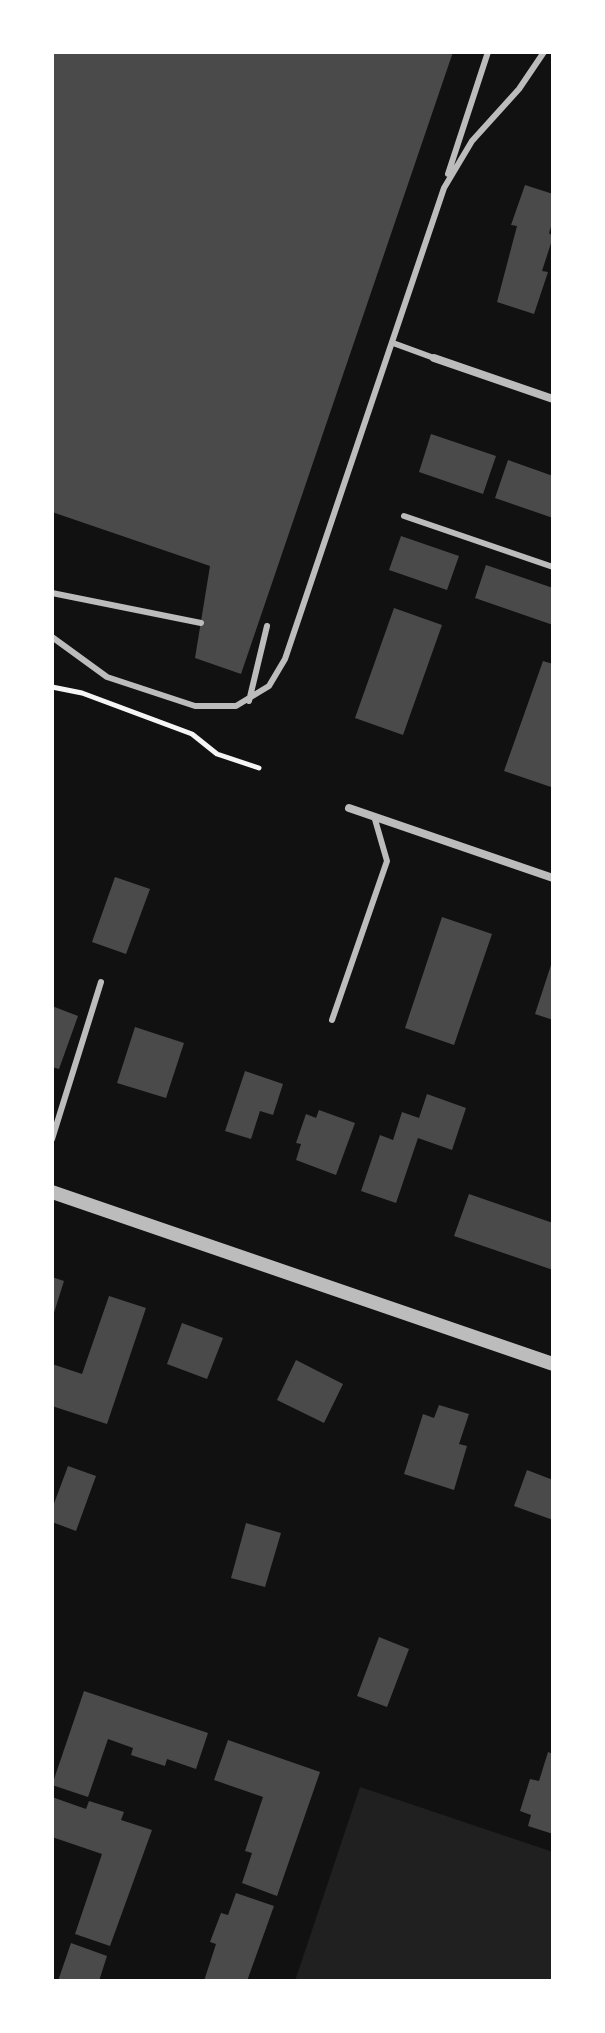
<!DOCTYPE html>
<style>
body{margin:0}
#map{position:relative;width:605px;height:2033px;overflow:hidden;background:#111;font-family:"Sofia Sans Condensed",sans-serif}
canvas{display:block}
.frame{position:absolute;inset:0;border:54px solid #fff;pointer-events:none}
</style>
<div id="map">
<canvas width="605" height="2033"></canvas>
<div class="frame"></div>
</div>
<script>
const ctx = document.querySelector('canvas').getContext('2d');
ctx.lineJoin = 'round';
function paint(path, color) { ctx.fillStyle = color; ctx.fill(path, 'evenodd'); }
const toPath = rows => new Path2D(rows.map(r => 'M' + r).join(''));
function stroke(path, color, width, dash) { ctx.strokeStyle = color; ctx.lineWidth = width; ctx.lineCap = dash ? 'butt' : 'round'; ctx.setLineDash(dash || []); ctx.stroke(path); }
paint(toPath([
 [360,1787,553,1852,553,1981,295,1981]
]), '#202020');
paint(toPath([
 [52,52,453,52,241,674,195,658,210,566,52,512],
 [525,185,553,194,553,220,549,233,553,237,542,271,548,272,534,314,497,302,517,226,511,225],
 [431,434,496,456,483,494,419,472],
 [508,460,553,476,553,518,495,498],
 [401,536,459,556,447,590,389,570],
 [486,565,553,588,553,625,475,598],
 [394,608,442,625,403,735,355,718],
 [543,661,553,664,551,787,504,771],
 [115,877,150,889,126,954,92,942],
 [442,917,492,934,454,1045,405,1028],
 [552,962,553,962,553,1020,535,1014],
 [52,1006,78,1016,59,1069,52,1067],
 [135,1027,184,1043,166,1098,117,1083],
 [245,1071,283,1084,273,1115,260,1111,251,1139,225,1131],
 [427,1094,466,1108,452,1150,418,1138,396,1203,361,1191,380,1135,393,1140,402,1112,419,1118],
 [319,1110,355,1123,336,1175,296,1160,301,1144,296,1143,306,1114,316,1118],
 [469,1194,553,1223,553,1270,454,1236],
 [52,1277,64,1281,53,1316,52,1316],
 [109,1296,146,1308,107,1424,52,1406,52,1364,82,1374],
 [182,1323,223,1338,207,1379,167,1364],
 [296,1360,343,1384,324,1423,277,1400],
 [439,1405,469,1414,459,1444,467,1446,454,1490,404,1474,423,1414,434,1418],
 [68,1466,96,1476,76,1531,52,1522,52,1509],
 [527,1470,553,1480,553,1520,514,1506],
 [246,1523,281,1533,265,1587,231,1578],
 [379,1637,409,1649,387,1707,357,1696],
 [84,1691,208,1733,196,1769,167,1759,165,1766,131,1755,133,1748,108,1739,88,1797,52,1785],
 [228,1740,320,1772,277,1896,242,1883,252,1853,245,1851,263,1797,214,1780],
 [548,1752,553,1754,553,1834,528,1826,531,1815,520,1811,530,1779,539,1781],
 [52,1797,86,1809,89,1801,124,1812,121,1820,152,1830,110,1946,75,1934,102,1854,52,1837],
 [236,1893,274,1906,247,1981,204,1981,216,1944,210,1942,221,1913,228,1915],
 [71,1943,107,1956,99,1981,58,1981]
]), '#4a4a4a');
stroke(toPath([
 [52,687,82,693,192,734,217,754,259,768]
]), '#f5f5f5', 5);
stroke(toPath([
 [448,174,488,52],
 [393,343,434,358],
 [404,516,553,567],
 [52,593,201,623],
 [52,637,107,677,195,706,236,706,269,686,285,659,444,188,472,141,519,89,544,52],
 [249,701,267,626],
 [332,1020,387,861,374,816],
 [52,1139,101,982]
]), '#bcbcbc', 6);
stroke(toPath([
 [434,358,553,399],
 [349,808,553,878]
]), '#bcbcbc', 8);
stroke(toPath([
 [52,1192,553,1364]
]), '#bcbcbc', 14);
</script>
